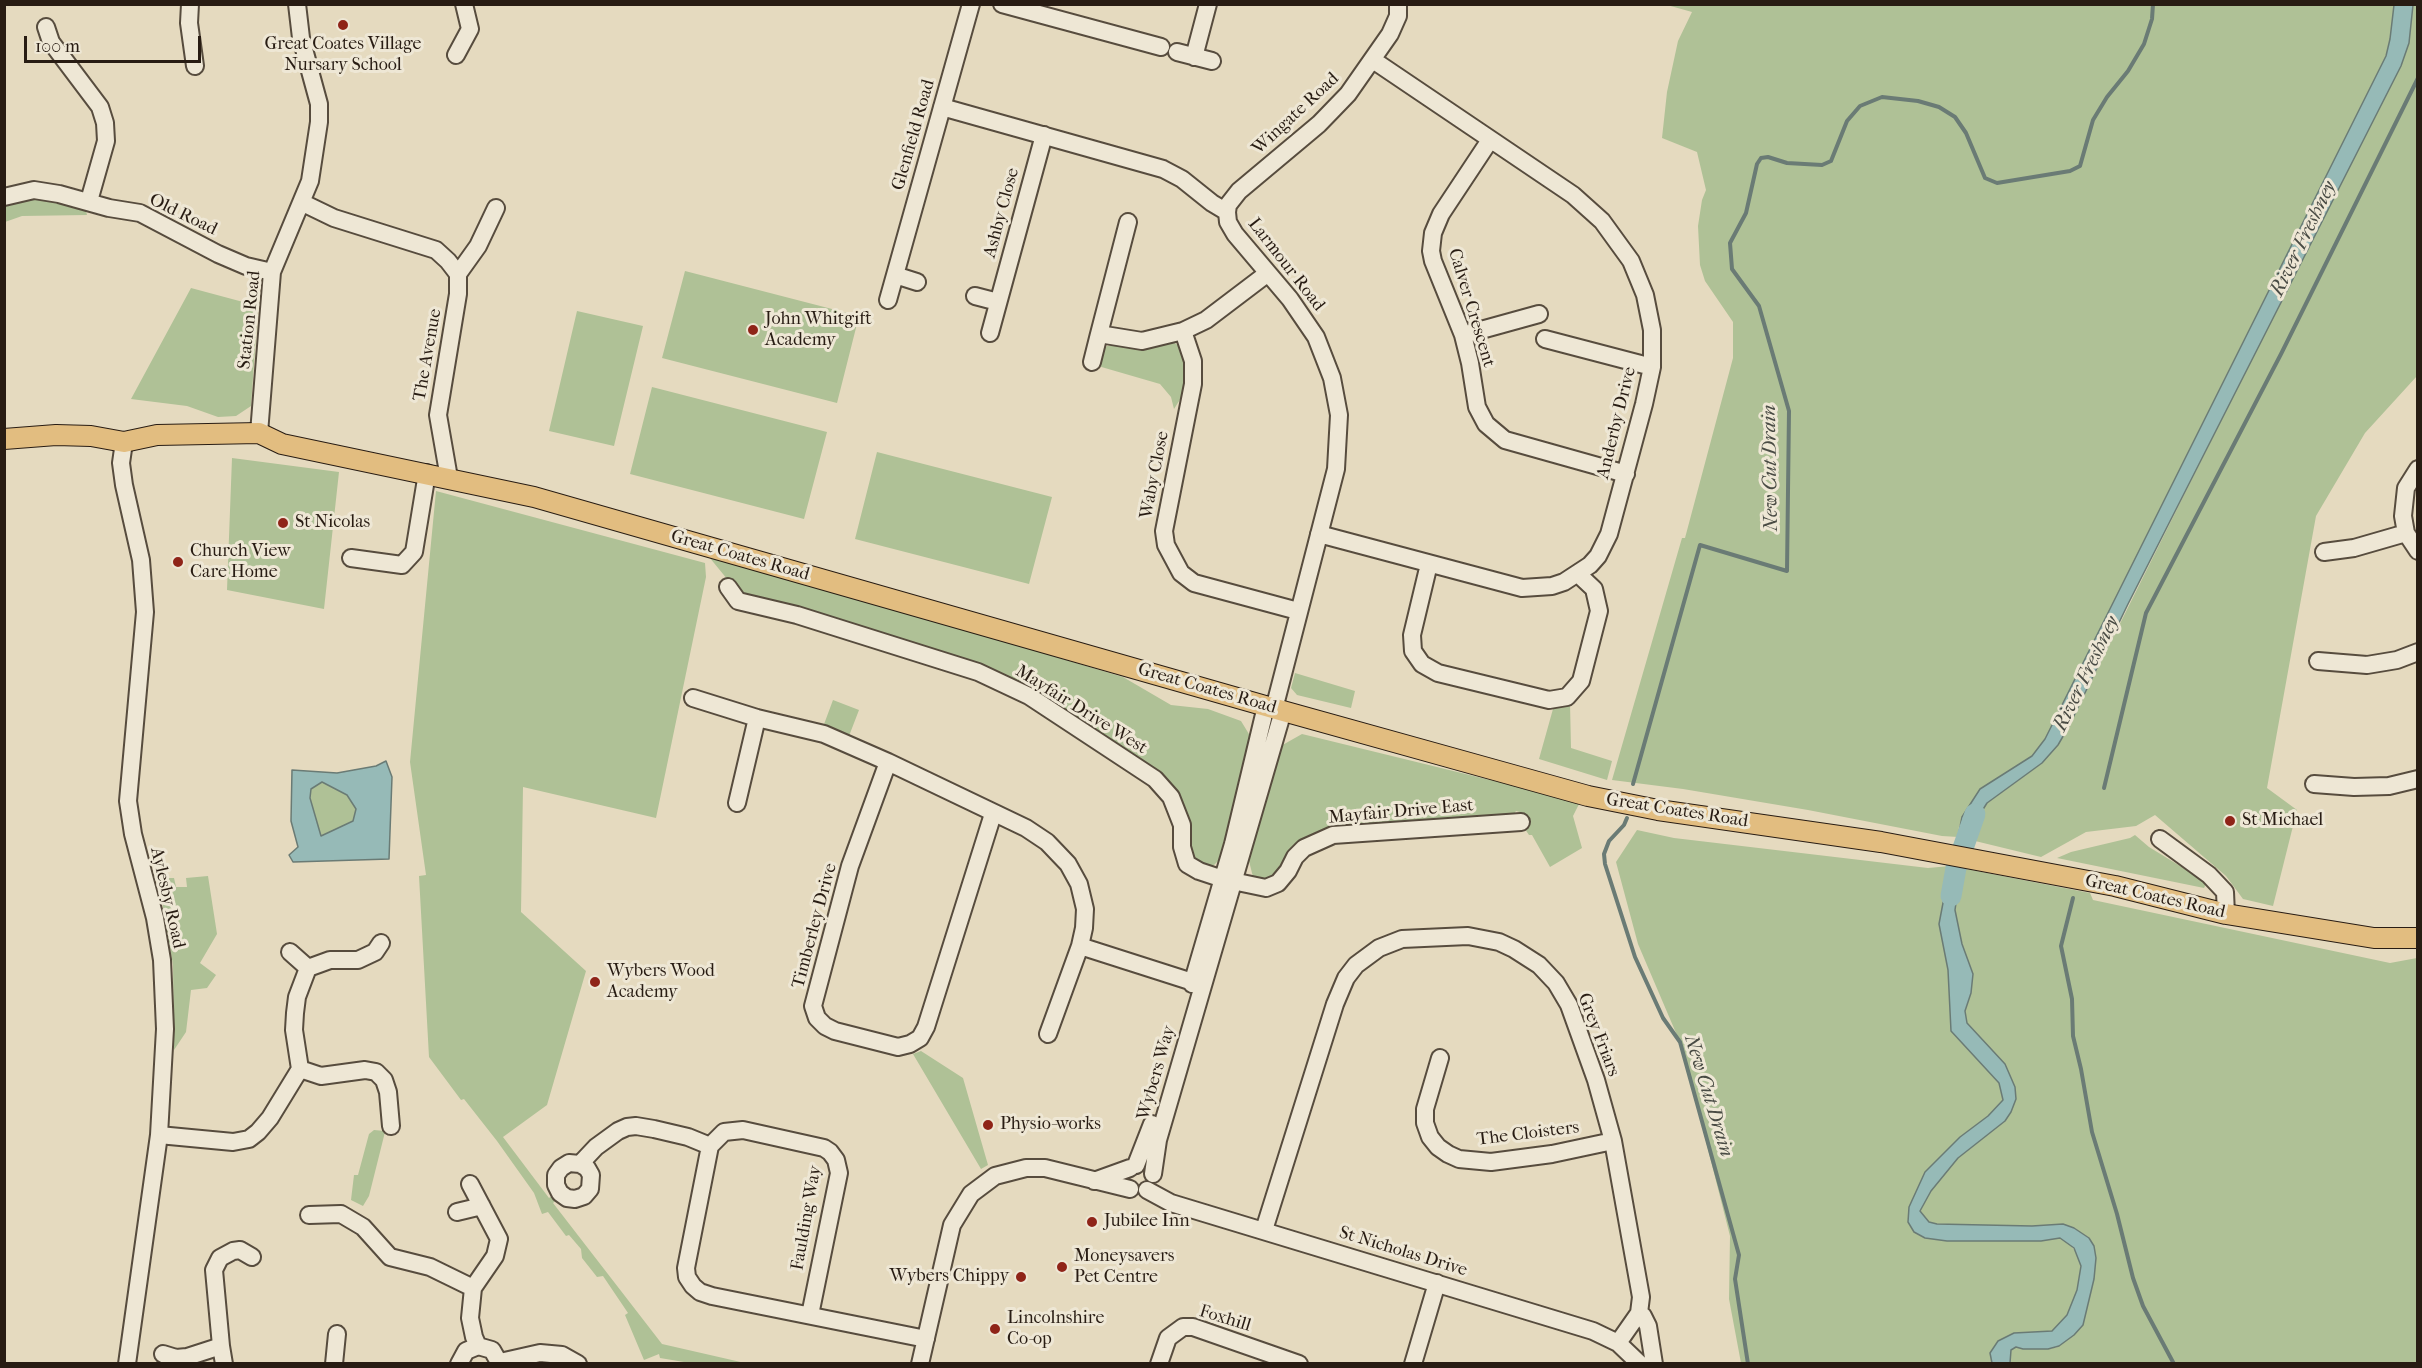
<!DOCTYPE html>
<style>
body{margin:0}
#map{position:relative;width:2422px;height:1368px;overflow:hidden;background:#e5dabf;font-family:"IM FELL French Canon",serif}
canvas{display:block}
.frame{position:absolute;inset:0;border:6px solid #281c13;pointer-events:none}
.scale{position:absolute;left:24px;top:36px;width:177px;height:27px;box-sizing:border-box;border:3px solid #281c13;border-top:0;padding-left:8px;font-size:18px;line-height:21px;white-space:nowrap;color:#281c13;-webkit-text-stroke:4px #eee7d5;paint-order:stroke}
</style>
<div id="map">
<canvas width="2422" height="1368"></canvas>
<div class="frame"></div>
<div class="scale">100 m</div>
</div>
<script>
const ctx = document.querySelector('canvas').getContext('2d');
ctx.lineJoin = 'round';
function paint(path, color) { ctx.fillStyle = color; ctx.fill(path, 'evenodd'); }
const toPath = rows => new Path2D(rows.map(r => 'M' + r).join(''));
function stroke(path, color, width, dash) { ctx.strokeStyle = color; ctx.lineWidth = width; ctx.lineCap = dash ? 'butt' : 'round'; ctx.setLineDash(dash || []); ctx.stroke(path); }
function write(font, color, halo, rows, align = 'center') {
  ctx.font = font + ' "IM FELL French Canon",serif'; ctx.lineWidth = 6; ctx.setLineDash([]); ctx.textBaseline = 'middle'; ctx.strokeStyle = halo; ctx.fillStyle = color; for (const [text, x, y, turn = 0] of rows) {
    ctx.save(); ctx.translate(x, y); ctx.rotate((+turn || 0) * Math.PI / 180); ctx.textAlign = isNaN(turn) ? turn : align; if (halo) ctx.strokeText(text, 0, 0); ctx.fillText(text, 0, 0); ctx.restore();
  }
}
paint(toPath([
 [1667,5,2394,5,2390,39,2386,56,2045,739,2032,756,1974,798,1959,826,1958,837,1942,836,1808,810,1683,789,1612,780,1682,538,1685,538,1733,358,1733,322,1705,281,1700,265,1698,226,1702,200,1706,190,1697,152,1662,138,1667,92,1678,41,1692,12],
 [2413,5,2417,5,2417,376,2365,433,2316,516,2267,788,2297,810,2273,906,2243,899,2226,876,2155,815,2136,826,2086,832,2041,857,1971,840,1977,819,1987,803,2042,763,2069,726,2409,43],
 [26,195,85,207,87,215,22,216,5,222,5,201],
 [685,271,859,316,837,403,662,358],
 [191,288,258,306,251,406,236,416,218,417,187,406,131,399],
 [577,311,643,326,614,446,549,431],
 [1170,340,1185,350,1185,384,1181,398,1174,409,1171,397,1160,384,1098,366,1101,352,1107,346],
 [652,387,827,432,804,519,630,474],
 [877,452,1052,497,1029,584,855,539],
 [232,458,339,472,324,609,227,590],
 [436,491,705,563,706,577,656,818,523,787,521,912,586,971,547,1105,503,1137,549,1198,553,1195,556,1200,553,1203,662,1344,745,1363,690,1363,660,1358,659,1354,644,1360,625,1315,628,1313,603,1276,597,1277,582,1258,581,1249,569,1235,566,1236,548,1212,542,1214,534,1193,497,1141,464,1099,461,1100,429,1057,419,876,426,875,410,762],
 [705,552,1123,677,1171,705,1208,709,1241,721,1252,739,1220,859,1214,865,1205,870,1193,866,1180,808,1029,691,741,596],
 [1295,673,1355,691,1351,708,1297,695,1291,688],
 [833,700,859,710,849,736,823,727],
 [1570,703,1571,748,1612,761,1607,780,1539,759,1553,709],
 [1302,734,1580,802,1573,816,1582,848,1550,867,1532,835,1529,835,1521,823,1523,813,1516,811,1510,820,1324,832,1274,883,1254,881,1249,861,1279,747],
 [322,782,347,795,356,809,353,821,321,836,310,798,311,789],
 [1637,830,1674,838,1928,868,1950,866,1939,924,1948,970,1951,1031,1999,1083,2003,1100,1988,1116,1960,1137,1925,1172,1914,1232,1925,1238,1947,1241,2041,1241,2060,1238,2068,1242,2079,1256,2081,1266,2077,1290,2067,1315,2060,1324,2052,1331,2014,1333,1990,1353,1992,1363,1741,1363,1729,1299,1730,1236,1682,1047,1638,944,1616,862],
 [2135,835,2149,847,2198,877,2206,884,2204,888,2057,858,2071,852,2130,838],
 [1961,868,2090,893,2093,900,2390,963,2417,958,2417,1363,2010,1363,2011,1350,2016,1347,2023,1349,2048,1349,2058,1347,2083,1325,2094,1279,2096,1258,2094,1246,2089,1238,2074,1228,2063,1224,2032,1226,1937,1224,1929,1222,1920,1211,1931,1191,1958,1158,2005,1121,2011,1112,1994,1053,1967,1023,1965,1011,1971,993,1973,974,1962,944,1955,910],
 [208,876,217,934,200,963,216,975,207,988,191,990,186,1032,174,1050,173,965,158,878,174,878,176,887,187,887,186,878],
 [921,1051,963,1078,988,1165,981,1169,913,1054],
 [374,1130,385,1131,384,1136,369,1196,363,1206,351,1200,354,1175,358,1175,369,1134]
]), '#afc196');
const water = toPath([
 [2394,5,2413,5,2409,43,2401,66,2128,604,2069,726,2058,745,2042,763,1987,803,1977,819,1971,840,1958,837,1962,817,1980,789,2032,756,2045,739,2386,56,2390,39,2394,5],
 [386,761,392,777,389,859,293,862,289,855,298,847,291,821,292,770,337,773,376,766,386,761],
 [322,782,347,795,356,809,353,821,321,836,310,798,311,789,322,782],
 [1950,866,1961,868,1955,910,1962,944,1973,974,1971,993,1965,1011,1967,1023,2005,1064,2015,1087,2016,1099,2011,1112,2005,1121,1958,1158,1931,1191,1920,1211,1929,1222,1937,1224,2032,1226,2063,1224,2074,1228,2089,1238,2094,1246,2096,1258,2094,1279,2083,1325,2074,1335,2059,1346,2048,1349,2023,1349,2016,1347,2011,1350,2010,1363,1992,1363,1990,1353,1998,1341,2014,1333,2052,1331,2067,1315,2077,1290,2081,1266,2074,1248,2060,1238,2041,1241,1947,1241,1925,1238,1914,1232,1908,1222,1909,1207,1925,1172,1960,1137,1988,1116,2003,1100,1999,1083,1951,1031,1948,970,1939,924,1950,866]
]);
paint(water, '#96bab7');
stroke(water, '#6a7b75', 1.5);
stroke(toPath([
 [1633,784,1700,545,1787,571,1789,411,1759,306,1732,269,1730,243,1746,213,1757,164,1761,158,1768,157,1787,163,1822,165,1831,161,1847,121,1860,106,1882,97,1918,101,1939,107,1955,117,1966,133,1985,178,1997,183,2070,171,2080,166,2093,120,2107,97,2128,71,2144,44,2152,19,2153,4],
 [2104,788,2146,613,2281,354,2418,78],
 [1627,818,1624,825,1609,841,1604,854,1605,864,1635,957,1663,1018,1680,1042,1739,1255,1735,1279,1748,1364],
 [2073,898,2061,946,2072,999,2073,1036,2081,1069,2092,1132,2117,1214,2133,1278,2143,1306,2174,1364]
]), '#6a7b75', 4);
stroke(toPath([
 [1951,896,1956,868,1975,814]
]), '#96bab7', 21);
const minor = toPath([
 [190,4,189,23,195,66],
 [1002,4,1161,47],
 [46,27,51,42,100,107,105,123,106,141,89,201],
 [1177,52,1212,61],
 [456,55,470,29,464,4],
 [1194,57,1208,4],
 [942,107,1163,169,1182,179,1212,203,1227,212],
 [1490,140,1441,214,1433,233,1431,251,1433,261,1463,335,1470,363,1477,407,1486,424,1505,440,1626,474],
 [4,197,34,190,59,194,109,208,140,213,218,254,246,266,272,272],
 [303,203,334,218,436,250,448,261,458,274,458,294,438,415,449,478],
 [1128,222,1099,334,1142,341,1183,331,1206,320,1268,273],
 [458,274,478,246,496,208],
 [895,275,917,282],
 [975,296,998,302],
 [888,300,971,4],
 [1183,331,1193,361,1193,384,1164,531,1166,545,1181,573,1194,583,1298,611],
 [990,333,1044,135],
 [1463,335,1539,314],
 [1545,339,1652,367],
 [1092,362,1099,334],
 [259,433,272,272,310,181,319,122,319,104,301,38,297,4],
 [124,442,121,463,124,485,141,560,145,612,128,801,133,834,155,918,162,960,165,1029,159,1135,127,1364],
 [2418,469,2406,488,2403,516,2406,533,2418,551],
 [1319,534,1522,588,1552,586,1564,582,1590,565,1598,556,1609,534,1644,404,1652,367,1652,330,1645,295,1631,261,1602,221,1573,195,1373,60],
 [2324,552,2354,548,2406,533],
 [351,558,402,565,414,552,427,473],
 [1429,564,1412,635,1413,651,1422,664,1438,673,1549,700,1567,697,1581,681,1599,611,1594,589,1578,574],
 [728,587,738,601,797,615,978,672,1029,696,1155,779,1171,797,1182,825,1182,847,1187,864,1199,871,1223,879,1266,888,1278,883,1288,871,1295,857,1304,848,1333,835,1521,822],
 [2318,661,2367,665,2397,660,2418,652],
 [693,698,757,718,824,734,888,762],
 [1274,709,1336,469,1339,415,1332,378,1316,337,1290,299,1235,234,1228,222,1227,212,1228,205,1239,191,1319,124,1348,94,1390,34,1398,16,1398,4],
 [2314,784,2354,787,2389,786,2418,779],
 [737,803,757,718],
 [993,814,926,1027,920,1038,910,1044,898,1047,835,1031,825,1026,817,1018,813,1006,850,866,888,762,1026,828,1047,842,1068,864,1079,884,1085,909,1084,928,1080,946,1048,1034],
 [2160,839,2209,875,2225,892,2226,914],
 [1080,946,1202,985],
 [290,952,308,968],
 [1192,984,1233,844,1266,706],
 [1440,1058,1425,1109,1425,1123,1430,1137,1438,1147,1448,1154,1459,1159,1491,1162,1552,1154,1613,1141],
 [300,1069,321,1076,365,1070,376,1072,384,1080,388,1092,391,1126],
 [159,1135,233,1142,249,1139,258,1132,270,1118,300,1069,294,1030,295,1013,297,997,308,968,330,960,358,960,375,952,381,943],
 [710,1146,686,1268,687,1277,693,1286,700,1292,712,1296,926,1339],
 [580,1164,587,1168,591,1175,590,1189,584,1196,575,1199,567,1198,560,1193,556,1185,556,1175,561,1168,569,1163,580,1164,596,1147,618,1131,627,1127,636,1126,654,1129,688,1137,710,1146,724,1132,743,1130,824,1148,830,1152,836,1160,839,1173,810,1315],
 [1136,1165,1152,1124],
 [1153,1174,1158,1140,1283,711],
 [1094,1181,1130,1168],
 [1147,1190,1171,1203,1593,1331,1618,1343,1640,1364],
 [457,1212,482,1206],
 [309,1215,341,1214,363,1227,390,1257,430,1267,473,1288,495,1256,499,1239,470,1184],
 [1264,1230,1335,1004,1346,978,1356,965,1379,948,1402,939,1468,936,1499,942,1514,949,1539,965,1556,983,1569,1005,1596,1080,1613,1141,1641,1297,1639,1313,1618,1343],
 [473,1288,470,1318,474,1337,478,1346],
 [1639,1313,1643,1316,1648,1326,1654,1364],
 [163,1354,176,1358,187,1357,221,1346],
 [500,1362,540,1353,562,1355,578,1364],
 [224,1364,221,1346,214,1270,220,1258,233,1251,240,1250,252,1257],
 [334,1364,337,1334],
 [459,1364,466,1351,478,1346,492,1350,500,1364],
 [920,1364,952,1225,971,1194,995,1176,1026,1168,1045,1168,1130,1189],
 [1159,1364,1168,1338,1183,1327,1193,1327,1299,1364],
 [1413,1364,1437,1283]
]);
const major = toPath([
 [4,439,56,435,91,436,124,442,157,435,259,433,282,444,534,497,1283,711,1588,796,1658,810,1881,842,2115,886,2226,914,2374,938,2418,938]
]);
stroke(minor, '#574c3e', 20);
stroke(major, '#281c13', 22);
stroke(minor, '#eee7d5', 16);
stroke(major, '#e2bd80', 20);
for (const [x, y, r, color] of [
 [343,25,6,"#8f2418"],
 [753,330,6,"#8f2418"],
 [283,523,6,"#8f2418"],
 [178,562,6,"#8f2418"],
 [2230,821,6,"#8f2418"],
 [595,982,6,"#8f2418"],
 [988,1125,6,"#8f2418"],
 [1092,1222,6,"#8f2418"],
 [1062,1267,6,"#8f2418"],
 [1021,1277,6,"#8f2418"],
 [995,1329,6,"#8f2418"]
]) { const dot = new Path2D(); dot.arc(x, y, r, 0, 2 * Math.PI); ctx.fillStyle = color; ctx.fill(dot); stroke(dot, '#eee7d5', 2); }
write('18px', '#281c13', '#eee7d5', [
 ["Great Coates Village",343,45,"center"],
 ["Nursary School",343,66,"center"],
 ["John Whitgift",765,320],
 ["Academy",765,341],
 ["St Nicolas",295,523],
 ["Church View",190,552],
 ["Care Home",190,573],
 ["St Michael",2242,821],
 ["Wybers Wood",607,972],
 ["Academy",607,993],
 ["Physio-works",1000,1125],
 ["Jubilee Inn",1104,1222],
 ["Moneysavers",1074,1257],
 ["Pet Centre",1074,1278],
 ["Wybers Chippy",1009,1277,"right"],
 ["Lincolnshire",1007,1319],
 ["Co-op",1007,1340]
], 'left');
write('18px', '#281c13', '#eee7d5', [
 ["Wingate Road",1296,114,-43],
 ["Glenfield Road",914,135,-74],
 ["Ashby Close",1002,213,-75],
 ["Old Road",183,215,26],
 ["Larmour Road",1286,265,52],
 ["Calver Crescent",1471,308,73],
 ["Station Road",250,320,-84],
 ["The Avenue",428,355,-80],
 ["Anderby Drive",1617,423,-76],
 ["Waby Close",1155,475,-79],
 ["Great Coates Road",740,556,16],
 ["Great Coates Road",1207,689,16],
 ["Mayfair Drive West",1081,710,32],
 ["Great Coates Road",1677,811,9],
 ["Mayfair Drive East",1401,812,-5],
 ["Great Coates Road",2155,897,13],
 ["Aylesby Road",167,898,77],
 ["Timberley Drive",815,926,-75],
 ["Grey Friars",1598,1035,69],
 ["Wybers Way",1157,1073,-74],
 ["The Cloisters",1528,1134,-7],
 ["Faulding Way",807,1218,-80],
 ["St Nicholas Drive",1403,1252,17],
 ["Foxhill",1225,1319,17]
]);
write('italic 20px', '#494b44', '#eee7d5', [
 ["River Freshney",2304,239,-64],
 ["New Cut Drain",1771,468,-91],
 ["River Freshney",2087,674,-64],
 ["New Cut Drain",1708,1096,73]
]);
</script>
